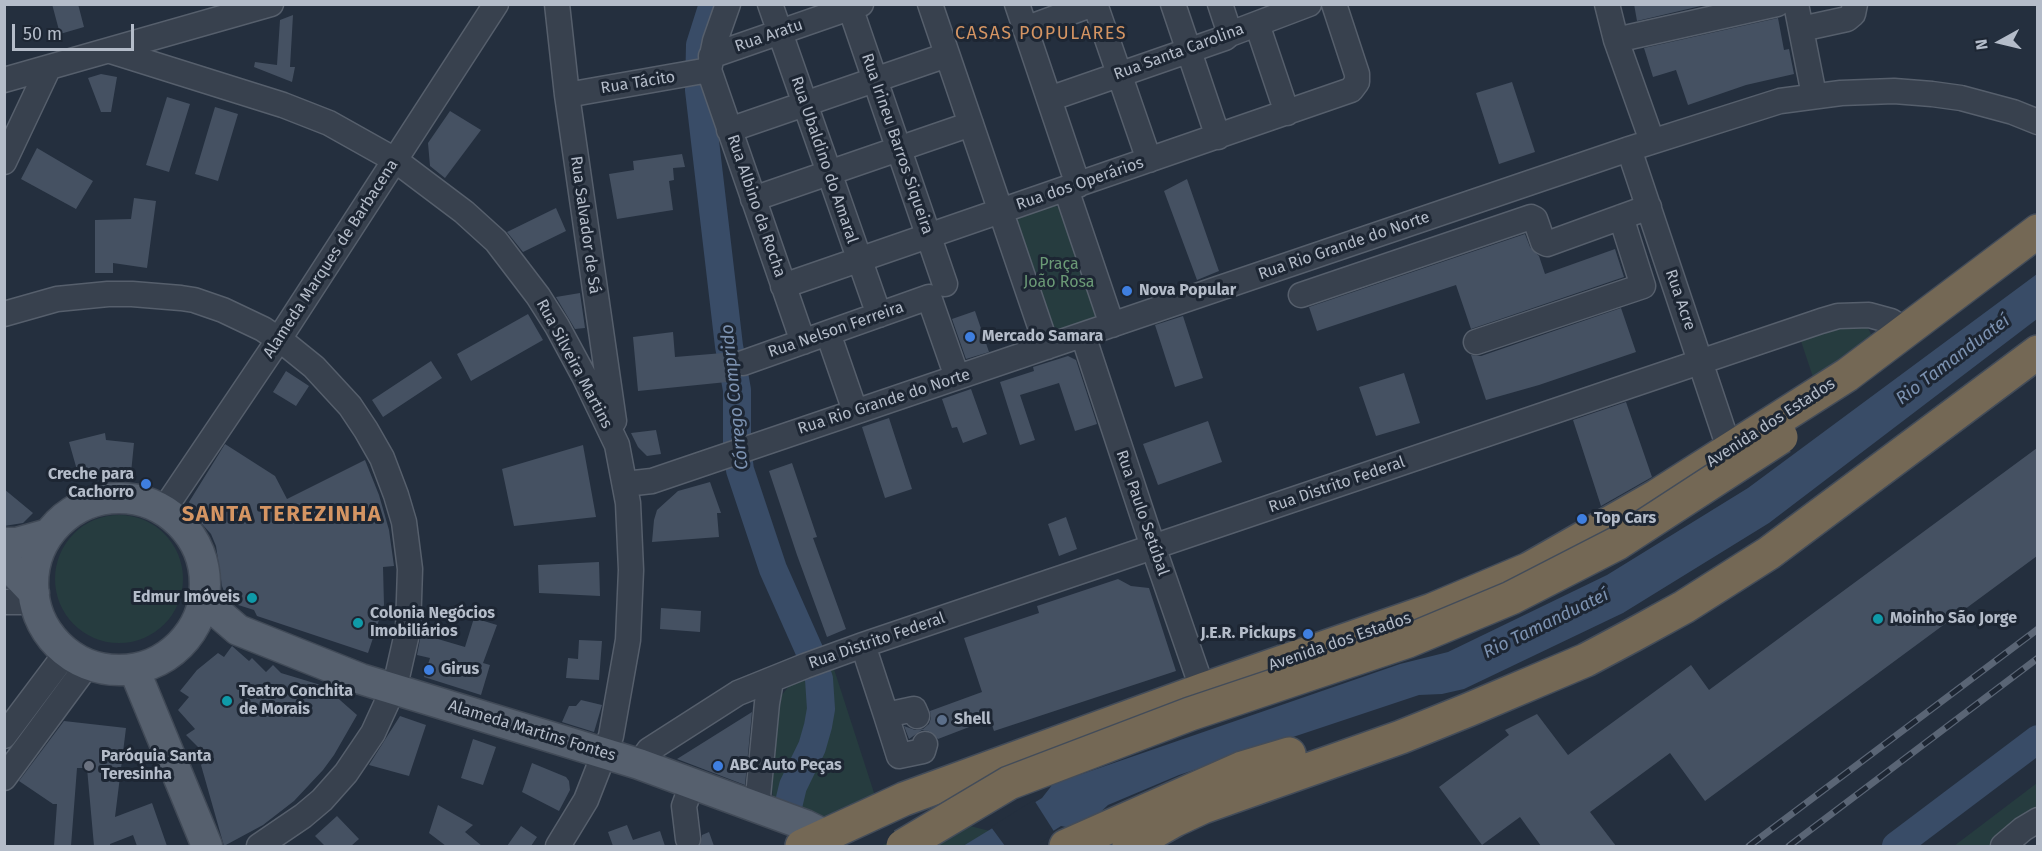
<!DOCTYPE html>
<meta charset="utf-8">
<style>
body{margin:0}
#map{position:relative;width:2042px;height:851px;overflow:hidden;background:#242f3e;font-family:"Fira Sans",sans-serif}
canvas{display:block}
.frame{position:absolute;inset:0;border:6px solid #b4bcc9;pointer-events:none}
.north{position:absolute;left:1970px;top:12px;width:60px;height:60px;-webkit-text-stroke:4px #1d2633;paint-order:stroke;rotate:262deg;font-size:16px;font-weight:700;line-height:24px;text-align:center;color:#b4bcc9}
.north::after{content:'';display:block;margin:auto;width:21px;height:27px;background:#b4bcc9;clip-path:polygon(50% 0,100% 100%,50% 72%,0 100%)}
.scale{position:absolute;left:12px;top:24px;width:122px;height:27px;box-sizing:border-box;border:3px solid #b4bcc9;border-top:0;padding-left:8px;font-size:18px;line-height:21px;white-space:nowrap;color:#b4bcc9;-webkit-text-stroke:4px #1d2633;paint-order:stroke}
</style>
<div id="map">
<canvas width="2042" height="851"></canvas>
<div class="frame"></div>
<div class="north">N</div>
<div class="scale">50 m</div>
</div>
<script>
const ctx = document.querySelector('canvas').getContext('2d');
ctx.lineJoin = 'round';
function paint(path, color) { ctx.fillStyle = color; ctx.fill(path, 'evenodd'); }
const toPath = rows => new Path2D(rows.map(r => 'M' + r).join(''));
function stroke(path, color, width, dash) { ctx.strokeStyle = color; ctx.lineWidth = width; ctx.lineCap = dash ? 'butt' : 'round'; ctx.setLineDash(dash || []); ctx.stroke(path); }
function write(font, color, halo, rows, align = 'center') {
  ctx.font = font + ' "Fira Sans",sans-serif'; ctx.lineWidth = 6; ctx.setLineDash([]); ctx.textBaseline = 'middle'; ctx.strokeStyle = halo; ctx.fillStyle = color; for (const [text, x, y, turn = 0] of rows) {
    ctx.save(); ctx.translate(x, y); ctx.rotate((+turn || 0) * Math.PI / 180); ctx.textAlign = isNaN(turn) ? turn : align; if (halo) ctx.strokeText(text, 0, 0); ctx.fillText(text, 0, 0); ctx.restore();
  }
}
paint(toPath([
 [1051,204,1058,207,1062,211,1096,314,1094,319,1059,331,1050,324,1017,221,1019,216],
 [1835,326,1867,326,1871,334,1872,339,1816,386,1800,338],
 '55 579a64 64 0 1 1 128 0a64 64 0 1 1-128 0Z',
 [833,666,877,802,825,821,773,798,772,789,778,709,782,695,792,682],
 [2037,783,2037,809,1994,846,1954,846],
 [966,825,990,831,963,846,880,846,898,839]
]), '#263c3f');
paint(toPath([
 [2037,274,2037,319,1769,523,1623,613,1464,689,1442,694,1419,695,1179,775,1108,805,1081,830,1061,826,1030,846,963,846,1042,798,1056,780,1082,774,1400,664,1448,652,1607,575,1748,488]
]), '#394c67');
paint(toPath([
 [1034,800,1055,833,1036,846,1005,846,991,827]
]), '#242f3e');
stroke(toPath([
 [713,4,700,45,699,90,729,346,737,390,737,447,740,470,773,569,809,650,819,679,821,709,818,726,812,747,793,786,787,811],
 [1896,846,2038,739]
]), '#394c67', 28);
paint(toPath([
 [52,4,78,4,84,27,60,34],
 [1634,4,1709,4,1637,21],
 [293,15,290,67,295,67,292,82,254,67,255,62,277,65,280,20],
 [1778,18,1784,50,1789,49,1794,74,1746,85,1688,105,1676,70,1653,77,1644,48],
 [101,74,117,77,111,112,101,112,88,78],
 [1512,82,1535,152,1499,164,1476,93],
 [167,97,190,104,169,172,146,165],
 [215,107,238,114,218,181,195,174],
 [450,111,481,130,445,178,430,166,428,143],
 [37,148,93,181,76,209,21,179],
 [682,154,685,167,673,168,674,180,669,181,673,210,617,219,609,174,634,170,633,161],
 [1187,179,1219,271,1197,280,1164,191],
 [134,198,156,201,147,268,113,263,113,273,95,273,95,220,131,219],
 [556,208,566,231,523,252,507,232],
 [1525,234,1530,247,1539,256,1545,274,1615,249,1624,277,1471,329,1456,285,1317,331,1309,307],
 [580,293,585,328,575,329,556,297],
 [1621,308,1636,352,1539,385,1486,400,1471,355,1481,356],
 [975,311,989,352,966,359,952,319],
 [528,314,543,340,471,381,457,354],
 [1183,316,1203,378,1175,387,1155,325],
 [673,332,675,357,723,353,727,382,638,391,633,337],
 [1068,356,1076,360,1097,424,1075,431,1059,383,1020,395,1035,440,1020,445,1000,382,1034,371,1033,367],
 [431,361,442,378,383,417,372,400],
 [286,371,309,386,296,406,273,392],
 [1404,373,1420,423,1376,436,1359,387],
 [971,389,987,434,963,443,957,427,952,428,942,399],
 [1626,402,1652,477,1601,506,1573,420],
 [889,418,912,489,885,498,862,427],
 [1208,421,1222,462,1158,485,1143,444],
 [656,430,661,454,647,456,638,447,631,433],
 [105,433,106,440,134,443,131,473,118,472,79,477,69,442],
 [225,444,275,476,287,499,365,460,379,495,389,530,394,566,383,567,384,605,368,653,257,616,254,610,235,604,226,597,222,586,216,546,211,534,202,524,189,502],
 [583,445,596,517,514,526,502,469],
 [2037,448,2037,556,1705,801,1670,753,1590,812,1616,846,1541,846,1520,817,1482,845,1439,787,1509,735,1505,730,1537,714,1568,755,1691,665,1709,690],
 [792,463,817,537,813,538,846,629,827,637,797,555,769,471],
 [710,482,721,513,717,513,719,537,652,542,654,520,657,510,678,491],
 [4,489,33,513,23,523,4,526],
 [1066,517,1077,549,1059,556,1048,524],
 [599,562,600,596,539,593,538,565],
 [1118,579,1131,586,1149,588,1176,671,994,731,990,719,938,739,929,731,922,730,909,739,904,726,915,730,923,729,929,724,931,718,930,711,982,692,964,638,1039,613,1037,606],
 [661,608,701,611,700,632,660,629],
 [474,618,497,625,483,663,490,665,481,695,424,677,430,658,417,655,421,634,465,647],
 [579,640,602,641,599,680,566,678,568,658,578,659],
 [232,646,249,661,252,658,266,672,273,665,281,673,324,686,357,715,334,755,323,770,294,801,263,825,224,846,201,765,208,757,186,735,195,729,178,710,189,697,180,691,197,670,218,653,224,657],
 [581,700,602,705,594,732,562,722,569,706,576,706],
 [752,712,745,785,677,759],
 [400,716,426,725,409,776,369,765],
 [64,721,126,728,115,817,152,803,167,846,137,846,133,835,110,844,110,846,94,846,87,768,77,768,71,846,54,846,57,804,53,804,19,781],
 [473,739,496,747,483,785,461,778],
 [532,763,566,777,569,781,570,790,559,811,522,792],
 [438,805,473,825,465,832,482,846,446,846,429,833],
 [337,816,359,839,351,846,325,846,315,836],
 [627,825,633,840,660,831,665,846,613,846,608,832],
 [521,826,537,837,531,846,507,846],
 [709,832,714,846,700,846,702,835]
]), '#455162');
const minor = toPath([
 [557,4,567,95,614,421],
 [728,4,715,41,709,70,803,342],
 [770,4,879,315],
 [849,4,945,284],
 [930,4,1047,347],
 [1017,4,1078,185],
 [1095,4,1149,160],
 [1173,4,1218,137],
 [1220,4,1230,34],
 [1607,4,1616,40,1652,141],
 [1796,4,1814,95],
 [1257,24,1287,113],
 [1025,29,1093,4],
 [1801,29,1847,19,1853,14,1855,4],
 [1616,40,1777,4],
 [111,51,283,105,329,123,395,160,464,212,496,241,538,296,557,326,584,376,617,445,628,503,631,570,628,640,611,736,586,800,558,846],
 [711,56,861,4],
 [4,80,271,4],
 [567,95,709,70],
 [1049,99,1225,38,1230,34,1309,4],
 [729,130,947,55],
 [1629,149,1730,451],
 [4,162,48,69],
 [1066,189,1112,325],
 [753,199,971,124],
 [783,286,1351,90,1357,82,1357,74,1334,4],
 [1301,295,1531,217,1535,219,1543,242,1547,244,1649,207],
 [4,314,57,299,108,294,132,294,181,298,194,300,223,310,263,329,288,346,314,367,350,406,366,430,382,458,396,495,404,522,410,569,408,629,398,673,389,698,373,733,346,773,322,800,303,816,259,846],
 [828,333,855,411],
 [1083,335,1147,529,1200,682,1205,689],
 [1476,342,1643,286,1621,217],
 [743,363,929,297,957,377],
 [625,484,652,481,1629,149,1780,101,1841,93,1894,91,1932,94,1961,98,2013,112,2038,122],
 [163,511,279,339,496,4],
 [4,602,35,602],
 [863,645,886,715],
 [917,716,914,709,886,715,899,756,923,751,925,744],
 [4,736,67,652],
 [639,764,649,750,738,693,805,666,863,645,1821,321,1838,316,1869,315,1891,321,1906,331],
 [4,778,88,664],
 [757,807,767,703,771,681],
 [688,839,684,806,692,784],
 [2003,846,2023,829,2038,820]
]);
const major = toPath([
 '33 584a86 86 0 1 1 172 0a86 86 0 1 1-172 0Z',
 [4,543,17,543,49,534],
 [4,561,34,593],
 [203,600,238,630,361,679,639,764,805,825,825,835],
 [134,669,207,846]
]);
const highway = toPath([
 [802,846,904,799,1205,689,1432,610,1529,569,1657,496,1847,375,2038,231],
 [1066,846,1242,768,1289,754],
 [1129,846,1175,820,1203,807,1401,737,1468,710,1586,660,1633,635,1684,607,1769,553,2038,352]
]);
stroke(minor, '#565f6c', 27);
stroke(major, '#414a57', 33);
stroke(highway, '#434c59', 36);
stroke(minor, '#38414e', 24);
stroke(major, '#56606e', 30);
stroke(highway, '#746855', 33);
const rail = toPath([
 [1749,846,2038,629],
 [1789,846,2038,658]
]);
stroke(rail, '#5a6575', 7);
stroke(rail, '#1d2633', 4.5, [14]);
const highwayBridge = toPath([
 [903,846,1009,783,1190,714,1408,641,1511,598,1618,543,1781,437]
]);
stroke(highwayBridge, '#434c59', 36, []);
stroke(highwayBridge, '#746855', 33);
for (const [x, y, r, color] of [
 [1127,291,6,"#3f7fe0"],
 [970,337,6,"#3f7fe0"],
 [146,484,6,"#3f7fe0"],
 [1582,519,6,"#3f7fe0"],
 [252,598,6,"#0f9aa8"],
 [1878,619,6,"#0f9aa8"],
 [358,623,6,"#0f9aa8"],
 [1308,634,6,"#3f7fe0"],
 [429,670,6,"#3f7fe0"],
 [227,701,6,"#0f9aa8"],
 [942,720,6,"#5c6f8a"],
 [89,766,6,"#6b7280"],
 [718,766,6,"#3f7fe0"]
]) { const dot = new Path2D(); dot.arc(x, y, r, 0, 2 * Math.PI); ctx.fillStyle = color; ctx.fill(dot); stroke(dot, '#1d2633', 2); }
write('16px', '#b4bcc9', '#1d2633', [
 ["Rua Aratu",769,36,-19],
 ["Rua Santa Carolina",1179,52,-20],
 ["Rua Tácito",638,83,-9],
 ["Rua Irineu Barros Siqueira",897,144,71],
 ["Rua Ubaldino do Amaral",824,160,71],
 ["Rua dos Operários",1080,184,-19],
 ["Rua Albino da Rocha",756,206,71],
 ["Rua Salvador de Sá",585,225,82],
 ["Rua Rio Grande do Norte",1344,246,-19],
 ["Alameda Marques de Barbacena",331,259,-57],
 ["Rua Acre",1680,300,71],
 ["Rua Nelson Ferreira",836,330,-19],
 ["Rua Silveira Martins",574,364,62],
 ["Rua Rio Grande do Norte",884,402,-18],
 ["Avenida dos Estados",1771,423,-33],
 ["Rua Distrito Federal",1337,485,-19],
 ["Rua Paulo Setúbal",1142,513,71],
 ["Rua Distrito Federal",877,641,-19],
 ["Avenida dos Estados",1340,642,-19],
 ["Alameda Martins Fontes",532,731,17]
]);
write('16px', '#6b9a76', '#1d2633', [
 ["Praça",1059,265],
 ["João Rosa",1059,283]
]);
write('bold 16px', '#b4bcc9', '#1d2633', [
 ["Nova Popular",1139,291],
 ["Mercado Samara",982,337],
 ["Creche para",134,475,"right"],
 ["Cachorro",134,493,"right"],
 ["Top Cars",1594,519],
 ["Edmur Imóveis",240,598,"right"],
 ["Colonia Negócios",370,614],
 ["Imobiliários",370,632],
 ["Moinho São Jorge",1890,619],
 ["J.E.R. Pickups",1296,634,"right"],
 ["Girus",441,670],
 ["Teatro Conchita",239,692],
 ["de Morais",239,710],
 ["Shell",954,720],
 ["Paróquia Santa",101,757],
 ["Teresinha",101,775],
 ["ABC Auto Peças",730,766]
], 'left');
ctx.letterSpacing = '1.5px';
write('18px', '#d59563', '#1d2633', [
 ["CASAS POPULARES",1041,34]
]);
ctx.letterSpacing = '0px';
write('italic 18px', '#7c92b1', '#1d2633', [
 ["Rio Tamanduateí",1953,360,-37],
 ["Córrego Comprido",735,397,-96],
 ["Rio Tamanduateí",1546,624,-26]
]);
ctx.letterSpacing = '1.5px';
write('bold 22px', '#d59563', '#1d2633', [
 ["SANTA TEREZINHA",282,515]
]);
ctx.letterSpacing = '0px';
</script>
